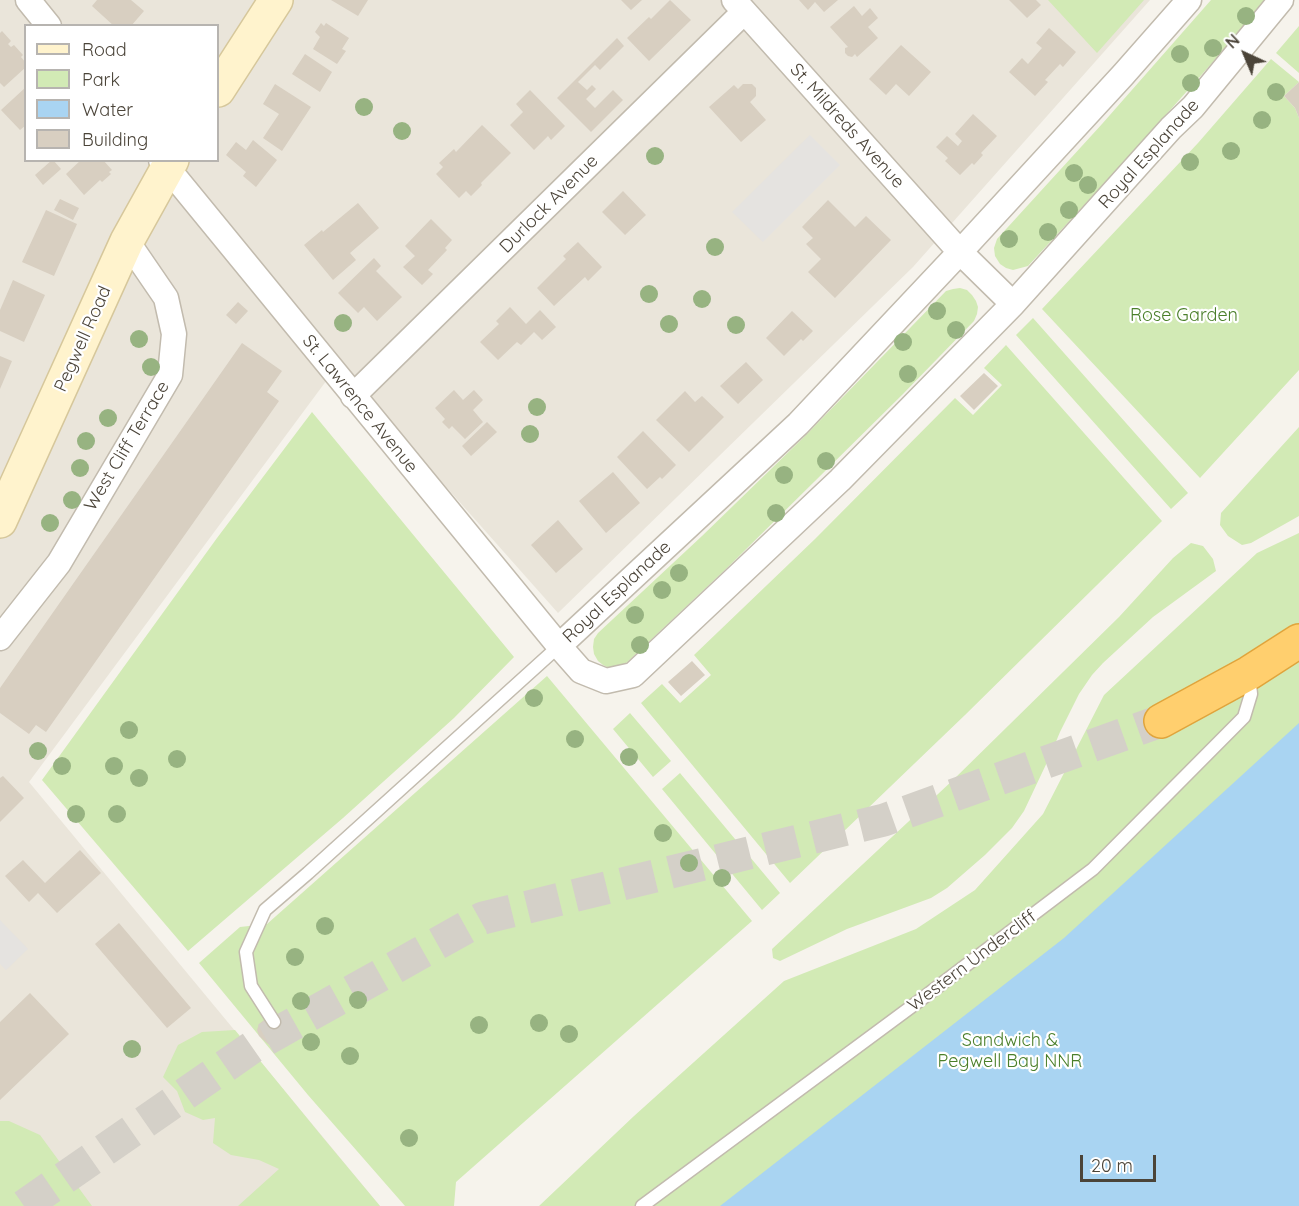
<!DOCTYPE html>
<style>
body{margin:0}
#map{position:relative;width:1299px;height:1206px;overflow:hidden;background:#f6f3ec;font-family:Quicksand,sans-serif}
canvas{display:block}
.legend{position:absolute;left:24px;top:24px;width:195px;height:138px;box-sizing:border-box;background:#fff;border:2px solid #b7b4b0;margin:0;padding:8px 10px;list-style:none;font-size:18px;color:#4b4439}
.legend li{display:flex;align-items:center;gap:12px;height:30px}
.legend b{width:30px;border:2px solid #b7b4b0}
.north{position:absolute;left:1215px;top:24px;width:60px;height:60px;-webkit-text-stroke:4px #fff;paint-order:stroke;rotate:316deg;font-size:16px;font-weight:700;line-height:24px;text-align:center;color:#4b4439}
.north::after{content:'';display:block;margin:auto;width:21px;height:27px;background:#4b4439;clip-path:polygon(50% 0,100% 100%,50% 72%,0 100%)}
.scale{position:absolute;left:1080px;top:1155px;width:76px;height:27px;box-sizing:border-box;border:3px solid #4b4439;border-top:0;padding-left:8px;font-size:18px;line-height:21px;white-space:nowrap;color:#4b4439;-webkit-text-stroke:4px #fff;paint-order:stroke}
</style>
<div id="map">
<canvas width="1299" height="1206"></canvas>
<ul class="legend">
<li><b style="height:8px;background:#fff3cd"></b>Road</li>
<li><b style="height:16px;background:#d2eab5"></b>Park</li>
<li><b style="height:16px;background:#a9d4f2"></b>Water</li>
<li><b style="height:16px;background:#d8cfc1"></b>Building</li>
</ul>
<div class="north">N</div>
<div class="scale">20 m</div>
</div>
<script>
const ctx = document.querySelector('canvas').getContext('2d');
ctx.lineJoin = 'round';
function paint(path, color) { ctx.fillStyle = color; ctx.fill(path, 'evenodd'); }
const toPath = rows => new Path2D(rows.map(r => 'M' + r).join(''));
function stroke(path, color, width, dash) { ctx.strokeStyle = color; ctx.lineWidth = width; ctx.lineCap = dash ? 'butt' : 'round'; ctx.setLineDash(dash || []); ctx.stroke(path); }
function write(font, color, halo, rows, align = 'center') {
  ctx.font = font + ' Quicksand,sans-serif'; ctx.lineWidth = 4.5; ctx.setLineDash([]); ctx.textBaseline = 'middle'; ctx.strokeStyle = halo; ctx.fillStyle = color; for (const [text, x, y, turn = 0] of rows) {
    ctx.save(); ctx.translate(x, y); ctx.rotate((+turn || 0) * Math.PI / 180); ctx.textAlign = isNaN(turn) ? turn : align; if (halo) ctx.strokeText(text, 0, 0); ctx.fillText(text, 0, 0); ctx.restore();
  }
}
paint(toPath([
 [0,0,1150,0,913,267,558,613,338,365,29,782,380,1206,0,1206],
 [26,26,218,26,218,160,26,160]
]), '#eae5da');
paint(toPath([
 [1048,0,1144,0,1097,53],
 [1211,0,1268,0,1132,153,1028,266,1013,270,1006,268,1000,264,995,256,994,248,997,239,1102,124],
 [1299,26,1299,73,1276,53],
 [1271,59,1299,82,1284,96,1295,108,1299,118,1299,370,1200,478,1042,309,1198,143],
 [960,288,967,290,972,295,976,301,978,307,977,314,974,321,903,394,727,568,622,667,609,668,603,665,598,661,594,654,593,647,594,639,598,633,702,536,804,437,946,291,953,289],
 [1033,318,1188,493,1171,509,1016,335],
 [1006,345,1162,521,965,715,790,883,641,703,662,684,680,703,711,675,694,655,815,539,955,398,973,415,1002,385,984,368],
 [312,412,514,657,454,718,343,818,188,951,42,780,217,538],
 [1299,427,1299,516,1251,543,1242,545,1228,536,1220,525,1221,513],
 [1299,533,1299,954,1085,1206,539,1206,634,1116,784,981,916,929,975,890,1043,814,1104,695,1257,553],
 [1191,543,1203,546,1213,559,1216,571,1153,617,1103,663,1092,675,1079,694,1060,732,1050,756,1024,811,1012,828,985,855,947,888,931,898,847,929,780,961,773,958,772,949,953,780,1119,617,1173,558],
 [547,676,752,921,456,1182,454,1206,405,1206,308,1095,199,963,240,927,267,924],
 [630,713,671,761,653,777,613,729],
 [680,773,780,893,762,910,662,789],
 [235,1030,320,1134,380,1206,238,1206,279,1169,259,1160,231,1155,213,1143,215,1118,203,1120,185,1112,177,1091,163,1077,178,1045,202,1032],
 [0,1121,9,1121,40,1135,92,1206,0,1206]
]), '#d2eab5');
paint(toPath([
 [810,135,840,165,763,242,732,212],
 [0,920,28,949,6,970,0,964]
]), '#e5e3e0');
paint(toPath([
 [1299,723,1299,1206,720,1206,1064,938]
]), '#a9d4f2');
paint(toPath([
 [97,0,131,0,144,11,131,26,114,26,92,6],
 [331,0,368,0,358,16],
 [621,0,642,0,631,10],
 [670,0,691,20,649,61,627,38,649,17,651,19],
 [799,0,838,0,824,12,815,2,808,10],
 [1009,0,1036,0,1041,5,1027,18],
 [854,6,862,16,870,8,878,18,868,27,878,38,857,57,855,54,852,57,848,56,845,53,845,48,848,47,830,27],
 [321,23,324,26,326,23,349,38,342,49,346,51,337,64,313,49,320,37,315,32],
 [1049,28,1076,52,1063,67,1060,64,1045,80,1048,82,1035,96,1009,72,1022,58,1028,64,1042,48,1036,43],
 [2,31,11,41,8,44,11,47,14,45,23,55,21,57,26,63,26,67,4,87,0,83,0,33],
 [617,38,624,46,600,70,595,65,578,82,587,90,592,85,596,89,586,99,595,108,613,90,623,100,591,132,557,98],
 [901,45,931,72,909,96,896,84,886,95,869,79],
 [305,54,332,72,320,92,292,74],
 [1299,82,1299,118,1295,108,1284,96],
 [275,84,311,107,282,151,263,138,279,114,263,104],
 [743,84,752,84,756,88,756,96,750,102,766,120,741,142,709,107,734,85,738,89],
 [26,87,26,125,20,130,1,110],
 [530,90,565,126,551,140,548,136,534,150,510,125,523,112,516,104],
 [973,114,997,136,981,153,983,155,974,165,972,163,960,175,945,161,948,158,936,147,947,136,958,146,962,141,955,134],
 [482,125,511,153,481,183,482,185,471,196,466,191,459,198,436,174,443,167,439,163,454,149,456,152],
 [253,140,277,160,256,187,243,176,246,172,226,155,236,142,246,150],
 [52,160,53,160,61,169,43,185,35,175],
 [81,160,103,160,112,170,109,172,111,174,102,182,100,180,84,195,66,174],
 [623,191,646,215,625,235,602,212],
 [60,199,79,208,73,220,54,210],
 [828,200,855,227,866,216,891,240,835,298,808,272,821,259,806,244,813,238,802,227],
 [358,203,379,228,350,253,356,260,333,280,304,245,322,230,323,232],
 [46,210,77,224,54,276,22,262],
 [431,219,452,240,445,248,447,250,428,270,433,274,422,285,403,267,415,256,405,246],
 [578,242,602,267,588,281,585,277,554,306,537,288,566,259,563,256],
 [374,258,381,266,376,271,402,297,377,321,364,307,358,313,338,293],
 [13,280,45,295,24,342,0,331,0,310],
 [238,302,248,311,236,324,226,315],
 [510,307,526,324,540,310,556,327,542,340,534,332,521,345,517,342,498,360,480,342,499,324,496,321],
 [792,311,813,331,803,341,801,339,784,356,766,338],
 [242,343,282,371,267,392,279,401,46,732,36,725,29,734,0,713,0,688],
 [0,356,12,361,0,389],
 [746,362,763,380,738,404,720,386],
 [984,373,998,386,974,410,960,396],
 [454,390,463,400,474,390,483,400,473,410,483,422,465,439,452,426,449,429,442,422,445,419,435,408],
 [685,391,695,402,702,396,724,417,689,452,656,420],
 [487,422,497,432,471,456,462,446],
 [643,431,676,465,662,479,660,477,647,489,617,457],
 [613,472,640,503,606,533,579,501],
 [558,520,583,549,556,573,531,545],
 [692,661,705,675,681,696,668,682],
 [3,776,24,798,0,822,0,778],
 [80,850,101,873,57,913,38,893,29,902,5,876,23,860,45,883],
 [119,923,191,1008,167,1028,95,944],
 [30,993,69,1034,0,1100,0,1022],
 [264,1020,270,1020,275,1024,277,1030,275,1036,281,1042,277,1045,273,1046,268,1044,259,1036,257,1030,259,1024]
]), '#d8cfc1');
stroke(toPath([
 [24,1206,254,1046,483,918,884,820,1161,721]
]), '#d4d0c8', 33, [33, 16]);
const lane = toPath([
 [274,1022,251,986,246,952,265,910,308,873,559,646],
 [642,1206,915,1004,1093,869,1244,717,1251,694,1249,675]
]);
const street = toPath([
 [28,0,49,26],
 [734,0,960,252,1013,304],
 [161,160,559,646,581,671,606,681,633,675,840,480,1013,304,1171,128,1193,107,1281,0],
 [353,396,744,12],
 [0,638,59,563,170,375,174,334,166,298,127,241],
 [559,646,798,424,960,252,1123,75,1189,0]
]);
const secondary = toPath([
 [218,90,276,0],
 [0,521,127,241,172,160]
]);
const highway = toPath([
 [1161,721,1249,673,1299,641]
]);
stroke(lane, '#c2bbae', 15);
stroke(street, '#c2bbae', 27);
stroke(secondary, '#d6c79b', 36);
stroke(highway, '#e0a43c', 36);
stroke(lane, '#fff', 12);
stroke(street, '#fff', 24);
stroke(secondary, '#fff3cd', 33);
stroke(highway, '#ffcf6e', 33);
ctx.fillStyle = '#97b381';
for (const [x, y] of [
 [1246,16],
 [1213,48],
 [1180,54],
 [1191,83],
 [1276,92],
 [364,107],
 [1262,120],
 [402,131],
 [1231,151],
 [655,156],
 [1190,162],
 [1074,173],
 [1088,185],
 [1069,210],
 [1048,232],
 [1009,239],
 [715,247],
 [649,294],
 [702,299],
 [937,311],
 [343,323],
 [669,324],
 [736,325],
 [956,330],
 [139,339],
 [903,342],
 [151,367],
 [908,374],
 [537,407],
 [108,418],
 [530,434],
 [86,441],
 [826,461],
 [80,468],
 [784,475],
 [72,500],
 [776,513],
 [50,523],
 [679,573],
 [662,590],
 [635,615],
 [640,645],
 [534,698],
 [129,730],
 [575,739],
 [38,751],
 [629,757],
 [177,759],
 [62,766],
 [114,766],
 [139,778],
 [76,814],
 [117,814],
 [663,833],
 [689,863],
 [722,878],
 [325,926],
 [295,957],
 [358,1000],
 [301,1001],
 [539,1023],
 [479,1025],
 [569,1034],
 [311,1042],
 [132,1049],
 [350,1056],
 [409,1138]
]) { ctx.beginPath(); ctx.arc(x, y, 9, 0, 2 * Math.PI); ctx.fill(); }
write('18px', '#4b4439', '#fff', [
 ["St. Mildreds Avenue",847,126,48],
 ["Royal Esplanade",1149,154,-48],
 ["Durlock Avenue",549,204,-45],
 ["Pegwell Road",83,339,-66],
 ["St. Lawrence Avenue",360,404,51],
 ["West Cliff Terrace",127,446,-59],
 ["Royal Esplanade",617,592,-43],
 ["Western Undercliff",972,961,-37]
]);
write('18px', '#4a7f2a', '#fff', [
 ["Rose Garden",1184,316],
 ["Sandwich &",1010,1041],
 ["Pegwell Bay NNR",1010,1062]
]);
</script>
